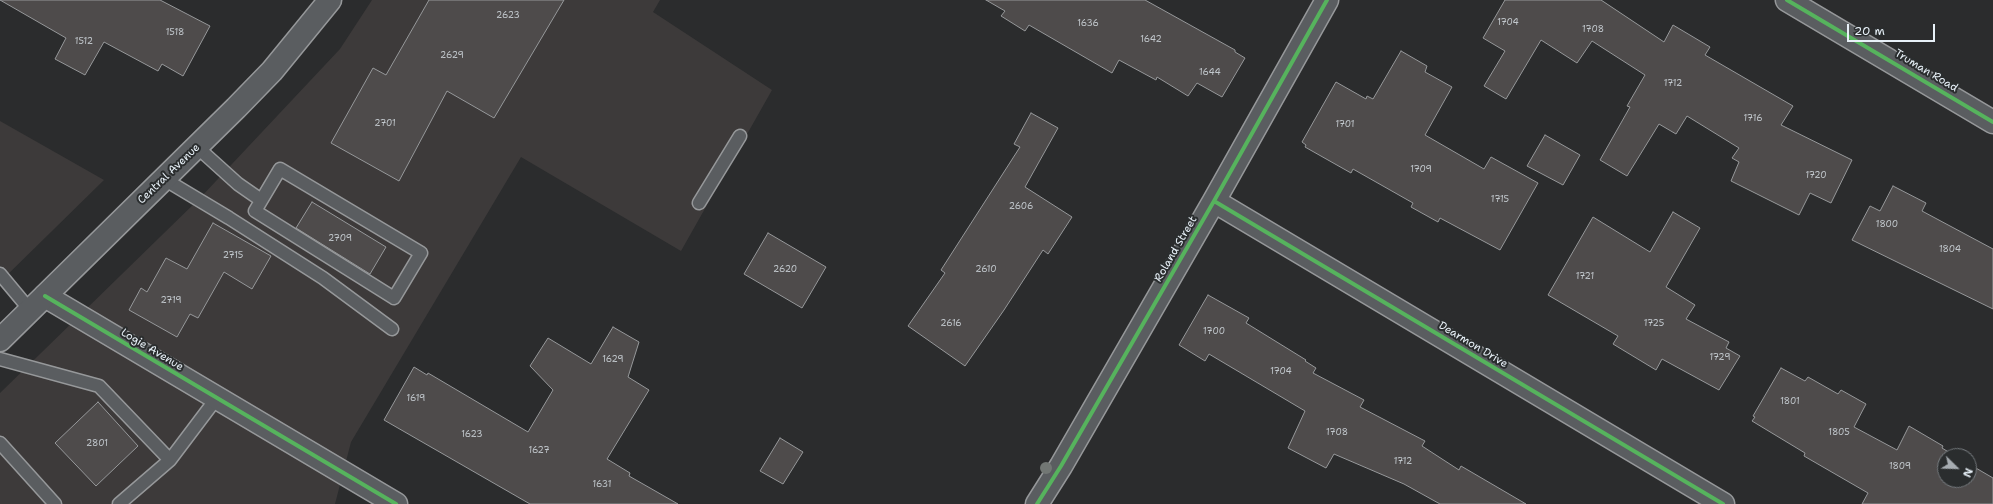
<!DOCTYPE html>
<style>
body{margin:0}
#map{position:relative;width:1993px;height:504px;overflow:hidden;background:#2b2c2d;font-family:"Shantell Sans",sans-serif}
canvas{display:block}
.north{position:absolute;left:1937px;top:448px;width:40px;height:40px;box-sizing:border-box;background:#2a2d2e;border:1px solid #767b7f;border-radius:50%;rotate:113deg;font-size:11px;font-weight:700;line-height:16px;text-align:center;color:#e8f1f8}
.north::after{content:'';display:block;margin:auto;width:14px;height:18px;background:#a6acb1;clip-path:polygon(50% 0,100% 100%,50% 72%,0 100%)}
.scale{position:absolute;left:1847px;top:24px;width:88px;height:18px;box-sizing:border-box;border:2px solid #e8f1f8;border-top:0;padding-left:5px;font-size:12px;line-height:14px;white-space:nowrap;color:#e8f1f8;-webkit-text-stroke:3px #2a2d2e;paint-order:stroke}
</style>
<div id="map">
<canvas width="1993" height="504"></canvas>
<div class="north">N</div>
<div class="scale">20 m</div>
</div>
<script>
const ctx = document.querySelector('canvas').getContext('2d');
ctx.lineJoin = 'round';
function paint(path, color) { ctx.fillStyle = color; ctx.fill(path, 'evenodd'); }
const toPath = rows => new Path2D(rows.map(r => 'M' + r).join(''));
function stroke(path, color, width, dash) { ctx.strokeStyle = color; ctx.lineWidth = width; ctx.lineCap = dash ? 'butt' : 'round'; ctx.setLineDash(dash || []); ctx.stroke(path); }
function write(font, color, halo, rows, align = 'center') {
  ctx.font = font + ' "Shantell Sans",sans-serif'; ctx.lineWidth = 4; ctx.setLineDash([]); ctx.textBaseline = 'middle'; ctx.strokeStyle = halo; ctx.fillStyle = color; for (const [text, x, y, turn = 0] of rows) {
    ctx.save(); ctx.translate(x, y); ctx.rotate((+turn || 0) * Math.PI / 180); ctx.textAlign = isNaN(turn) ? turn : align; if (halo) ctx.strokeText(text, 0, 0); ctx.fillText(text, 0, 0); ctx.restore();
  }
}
paint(toPath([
 [372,0,660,0,653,12,772,90,681,251,521,157,351,442,335,504,0,504,0,393,201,197,340,49],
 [0,121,104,180,0,282]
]), '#3d3a3a');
const building = toPath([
 [0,0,160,0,210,26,183,76,162,64,158,71,104,42,85,75,55,59,66,38,0,0],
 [429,0,564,0,494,118,447,91,399,181,331,143,373,68,386,75,429,0],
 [986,0,1145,0,1235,50,1235,52,1245,58,1222,97,1197,83,1188,96,1157,77,1156,80,1119,60,1112,73,1029,25,1025,31,1001,16,1005,11,986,0],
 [1505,0,1601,0,1664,42,1673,25,1710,47,1705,55,1793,106,1781,125,1852,160,1831,203,1810,193,1799,215,1731,181,1739,162,1732,158,1739,148,1687,116,1676,134,1659,124,1627,176,1600,160,1630,107,1627,106,1645,75,1592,41,1577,63,1541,40,1506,99,1484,86,1505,51,1483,38,1505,0],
 [1401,51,1427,66,1425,72,1452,87,1425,135,1484,169,1491,157,1538,183,1500,250,1440,218,1438,222,1411,207,1413,203,1353,169,1351,173,1305,147,1306,145,1302,142,1336,82,1366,99,1367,96,1373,99,1401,51],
 [1031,113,1058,128,1025,187,1072,217,1048,254,1043,250,1004,310,965,366,908,326,945,273,941,270,1020,147,1014,144,1031,113],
 [1545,135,1580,155,1563,185,1527,166,1545,135],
 [1893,186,1926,203,1922,211,1993,249,1993,309,1852,240,1870,206,1880,211,1893,186],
 [312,202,386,247,370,274,296,228,312,202],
 [1673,212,1700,228,1666,287,1695,305,1686,319,1729,342,1726,348,1740,356,1719,390,1662,359,1656,370,1613,344,1618,336,1548,295,1593,217,1650,252,1673,212],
 [213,223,271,256,252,289,224,272,198,318,190,314,177,337,129,310,141,288,147,292,166,258,187,269,213,223],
 [768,233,826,267,802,308,744,274,768,233],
 [1208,295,1249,318,1246,323,1306,360,1305,361,1316,368,1313,373,1364,400,1360,407,1425,441,1422,446,1459,470,1461,466,1526,504,1440,504,1404,484,1334,454,1326,468,1288,448,1305,411,1209,354,1205,361,1179,345,1208,295],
 [613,327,639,342,628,377,649,390,607,459,630,473,629,476,678,504,530,504,384,420,414,367,427,375,428,373,528,432,553,390,530,366,548,338,591,364,613,327],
 [1781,368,1805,381,1808,377,1838,394,1841,390,1866,404,1854,427,1897,450,1909,426,1943,446,1942,448,1955,456,1945,456,1945,480,1969,480,1969,464,1993,478,1993,504,1862,504,1868,493,1804,456,1805,453,1752,421,1755,417,1753,416,1781,368],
 [98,402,138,446,96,486,55,443,98,402],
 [780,438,803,452,783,484,760,471,780,438]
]);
paint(building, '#4e4b4b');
stroke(building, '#96989a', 1);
const lane = toPath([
 [197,147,238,184,261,200],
 [280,169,421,253,394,298,255,211,280,169],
 [164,179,229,218,323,278,392,329],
 [699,203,740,136],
 [0,274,30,310],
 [0,359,99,386,170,460],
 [0,443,55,504],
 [119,504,170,460,216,399]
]);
const street = toPath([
 [1787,0,1993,122],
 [1214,201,1723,504],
 [45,296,396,504],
 [1037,504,1061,466,1214,201,1327,0]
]);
const secondary = toPath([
 [0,340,236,108,272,71,330,0]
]);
stroke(lane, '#96989a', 15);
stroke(street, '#96989a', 25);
stroke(secondary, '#96989a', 25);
stroke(lane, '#5a5d60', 12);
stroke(street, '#5a5d60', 22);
stroke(secondary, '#5a5d60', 22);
stroke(toPath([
 [1787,0,1993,122],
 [1214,201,1723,504],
 [45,296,396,504],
 [1037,504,1061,466,1214,201,1327,0]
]), '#56b35d', 4);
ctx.fillStyle = '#727774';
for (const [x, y] of [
 [1046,468]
]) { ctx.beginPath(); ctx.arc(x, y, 6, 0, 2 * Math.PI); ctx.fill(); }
write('9px', '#c2c8cd', null, [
 ["2623",508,16],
 ["1704",1508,23],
 ["1636",1088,24],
 ["1708",1593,30],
 ["1518",175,33],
 ["1642",1151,40],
 ["1512",84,42],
 ["2629",452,56],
 ["1644",1210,73],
 ["1712",1673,84],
 ["1716",1753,119],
 ["2701",385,124],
 ["1701",1345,125],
 ["1709",1421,170],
 ["1720",1816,176],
 ["1715",1500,200],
 ["2606",1021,207],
 ["1800",1887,225],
 ["2709",340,239],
 ["1804",1950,250],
 ["2715",233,256],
 ["2620",785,270],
 ["2610",986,270],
 ["1721",1585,277],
 ["2719",171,301],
 ["2616",951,324],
 ["1725",1654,324],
 ["1700",1214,332],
 ["1729",1720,358],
 ["1629",613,360],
 ["1704",1281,372],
 ["1619",416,399],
 ["1801",1790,402],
 ["1708",1337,433],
 ["1805",1839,433],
 ["1623",472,435],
 ["2801",97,444],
 ["1627",539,451],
 ["1712",1403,462],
 ["1809",1900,467],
 ["1631",602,485]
]);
write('11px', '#e8f1f8', '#2a2d2e', [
 ["Truman Road",1926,71,31],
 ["Central Avenue",169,174,-44],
 ["Roland Street",1176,249,-60],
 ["Dearmon Drive",1473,345,31],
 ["Logie Avenue",152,350,31]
]);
</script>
